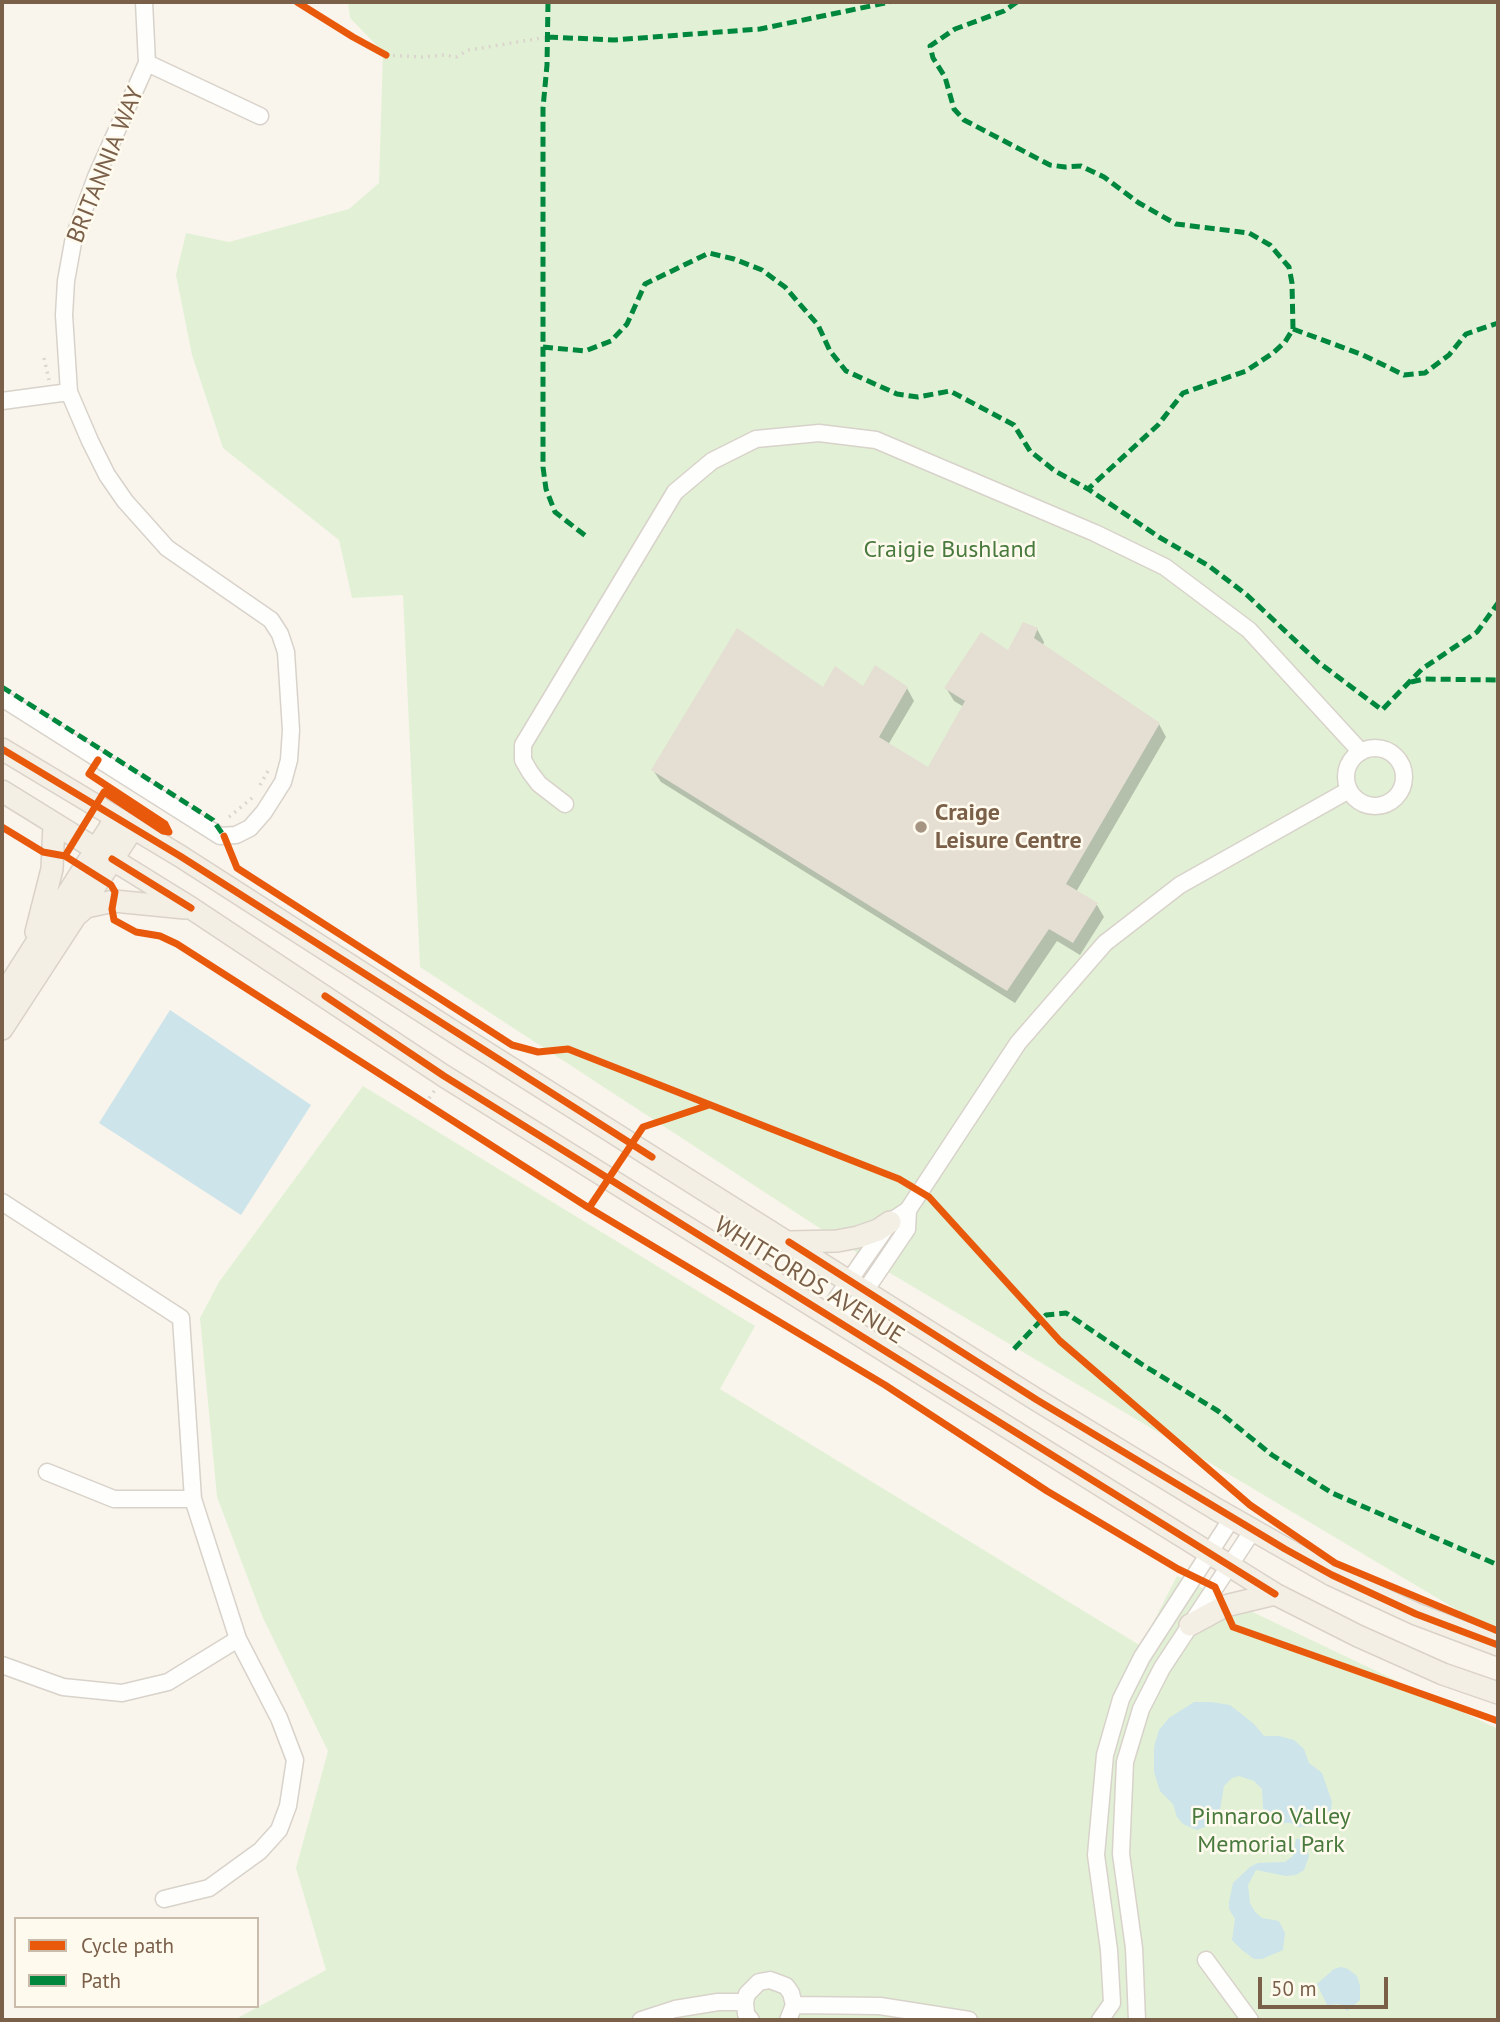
<!DOCTYPE html>
<style>
body{margin:0}
#map{position:relative;width:1500px;height:2022px;overflow:hidden;background:#f9f5ec;font-family:"PT Sans",sans-serif}
canvas{display:block}
.frame{position:absolute;inset:0;border:4px solid #7a5f49;pointer-events:none}
.legend{position:absolute;left:14px;top:1917px;width:245px;height:91px;box-sizing:border-box;background:#fffaee;border:2px solid #cabcac;margin:0;padding:9px 12px;list-style:none;font-size:21px;color:#7a5f49}
.legend li{display:flex;align-items:center;gap:14px;height:35px}
.legend b{width:35px;border:2px solid #cabcac}
.scale{position:absolute;left:1258px;top:1977px;width:130px;height:32px;box-sizing:border-box;border:4px solid #7a5f49;border-top:0;padding-left:9px;font-size:21px;line-height:24px;white-space:nowrap;color:#7a5f49;-webkit-text-stroke:5px #fffaee;paint-order:stroke}
</style>
<div id="map">
<canvas width="1500" height="2022"></canvas>
<div class="frame"></div>
<ul class="legend">
<li><b style="height:9px;background:#e8590c"></b>Cycle path</li>
<li><b style="height:9px;background:#00873e"></b>Path</li>
</ul>
<div class="scale">50 m</div>
</div>
<script>
const ctx = document.querySelector('canvas').getContext('2d');
ctx.lineJoin = 'round';
function paint(path, color) { ctx.fillStyle = color; ctx.fill(path, 'evenodd'); }
const toPath = rows => new Path2D(rows.map(r => 'M' + r).join(''));
function stroke(path, color, width, dash) { ctx.strokeStyle = color; ctx.lineWidth = width; ctx.lineCap = dash ? 'butt' : 'round'; ctx.setLineDash(dash || []); ctx.stroke(path); }
function write(font, color, halo, rows, align = 'center') {
  ctx.font = font + ' "PT Sans",sans-serif'; ctx.lineWidth = 5; ctx.setLineDash([]); ctx.textBaseline = 'middle'; ctx.strokeStyle = halo; ctx.fillStyle = color; for (const [text, x, y, turn = 0] of rows) {
    ctx.save(); ctx.translate(x, y); ctx.rotate((+turn || 0) * Math.PI / 180); ctx.textAlign = isNaN(turn) ? turn : align; if (halo) ctx.strokeText(text, 0, 0); ctx.fillText(text, 0, 0); ctx.restore();
  }
}
paint(toPath([
 [348,2,1498,2,1498,1629,1481,1624,873,1263,420,967,403,595,352,598,339,540,223,448,192,355,176,275,186,233,229,242,349,209,379,183,383,52,350,18],
 [363,1086,755,1326,720,1389,1141,1646,1177,1576,1498,1729,1498,2020,234,2020,326,1970,296,1868,328,1751,263,1618,217,1497,200,1318,219,1282]
]), '#e2f1d6');
paint(toPath([
 [170,1010,311,1105,241,1215,99,1123],
 [1194,1702,1211,1702,1230,1705,1254,1724,1264,1736,1279,1736,1294,1740,1304,1749,1309,1763,1322,1773,1332,1802,1330,1818,1315,1826,1297,1827,1291,1823,1273,1823,1267,1819,1263,1809,1262,1789,1254,1781,1239,1776,1232,1778,1224,1786,1219,1816,1209,1825,1197,1830,1183,1824,1177,1817,1173,1804,1160,1791,1154,1772,1154,1747,1159,1730,1169,1718],
 [1296,1839,1303,1839,1309,1856,1304,1870,1296,1875,1286,1876,1256,1870,1248,1885,1250,1903,1255,1912,1262,1918,1279,1921,1285,1933,1283,1950,1262,1959,1254,1959,1242,1950,1232,1940,1235,1919,1229,1909,1229,1902,1233,1883,1250,1867,1258,1863,1285,1862,1293,1856],
 [1341,1967,1348,1969,1357,1976,1360,1986,1360,2000,1347,2011,1340,2004,1327,2005,1317,1984,1334,1969]
]), '#cce4ea');
paint(toPath([
 [1037,629,1044,642,1043,646,1159,724,1166,737,1076,892,1097,905,1104,917,1080,955,1057,941,1015,1003,661,782,653,770,824,689,907,688,914,701,888,745,928,769,964,707,954,701,946,688,1008,653]
]), '#0003');
paint(toPath([
 [1023,622,1038,628,1034,638,1160,723,1066,884,1098,903,1073,943,1049,929,1007,991,651,770,737,628,823,687,835,666,863,686,875,665,908,687,879,737,928,767,965,701,944,688,981,632,1008,650]
]), '#e5ded3');
const minor = toPath([
 [147,63,260,116],
 [2,401,69,392],
 [2,698,220,836,236,835,250,828,264,812,283,782,289,760,291,730,286,652,280,634,271,620,167,548,125,501,107,475,90,441,69,392,64,315,66,281,74,237,96,177,147,63,144,2],
 '1346 777a29 29 0 1 1 58 0a29 29 0 1 1-58 0Z',
 [565,804,539,784,530,772,523,760,523,745,675,492,712,461,756,439,819,433,876,440,1095,533,1165,567,1249,630,1361,752],
 [2,1202,181,1318,193,1499,238,1639,168,1682,122,1693,63,1687,2,1665],
 [826,1314,890,1222,908,1210,1018,1043,1105,943,1180,885,1349,790],
 [842,1325,907,1229,908,1210],
 [47,1472,114,1499,193,1499],
 [164,1899,209,1888,260,1851,279,1830,288,1806,295,1760,279,1718,238,1639],
 [1206,1960,1250,2020],
 [794,2005,880,2006,969,2020],
 [641,2020,675,2009,718,2002,745,2002],
 [751,2020,746,2014,745,2002,747,1994,759,1982,770,1980,786,1986,791,1993,794,2005,788,2020],
 [1100,2020,1112,2003,1109,1950,1096,1855,1105,1755,1121,1699,1142,1657,1232,1518],
 [1137,2020,1134,1948,1121,1854,1125,1762,1141,1709,1162,1668,1253,1530]
]);
const major = toPath([
 [2,749,180,856,468,1041,1037,1400,1216,1509,1332,1575,1416,1614,1498,1645],
 [2,791,191,908,444,1076,1275,1594,1358,1636,1443,1674,1498,1693],
 [78,914,86,907,114,901,185,908],
 [36,932,52,869,54,824],
 [2,997,116,818],
 [2,1029,133,828],
 [789,1242,837,1241,858,1237,878,1230,890,1222],
 [1190,1625,1225,1606,1275,1594]
]);
stroke(minor, '#d8d2ca', 19);
stroke(major, '#dad2c9', 24);
stroke(toPath([
 [386,55,422,57,444,55,456,57,469,50,548,37],
 [44,358,49,380],
 [260,785,268,771],
 [229,817,252,798],
 [425,1104,435,1090]
]), '#dcd5ce', 3.5, [2, 5]);
stroke(minor, '#fefefc', 16);
stroke(major, '#f3efe5', 21);
stroke(toPath([
 [548,2,547,65,543,108,543,467,546,489,555,512,587,537],
 [1017,2,1004,11,955,29,930,46,933,58,945,77,954,109,964,120,1050,165,1065,167,1081,166,1104,177,1139,203,1176,224,1249,233,1270,245,1289,267,1292,283,1293,329,1285,342,1273,353,1246,371,1183,393,1158,425,1088,489],
 [548,37,614,40,760,29,890,2],
 [1293,329,1363,355,1404,375,1425,373,1449,355,1466,334,1498,323],
 [543,347,585,351,611,341,627,324,645,284,709,253,734,259,762,270,785,287,818,325,830,351,846,371,897,394,918,397,950,391,1014,425,1030,451,1055,471,1088,489,1159,537,1209,566,1247,595,1318,662,1382,710,1422,669,1477,632,1498,603],
 [1411,682,1424,679,1498,680],
 [2,687,213,820,224,836],
 [1014,1349,1046,1315,1066,1313,1143,1365,1218,1411,1272,1455,1332,1493,1498,1565]
]), '#00873e', 5, [10, 5]);
stroke(toPath([
 [297,2,353,37,386,55],
 [2,749,180,856,652,1157],
 [2,827,43,852,65,856,111,885,115,892,112,909,114,920,136,932,160,936,177,944,589,1208,885,1385,1047,1491,1178,1569,1215,1587,1233,1627,1498,1721],
 [224,836,237,868,512,1045,538,1052,568,1049,899,1179,929,1197,1060,1341,1250,1505,1335,1563,1498,1631],
 [65,856,104,792,163,831,169,832,165,824,89,774,98,760],
 [112,859,191,908],
 [325,996,444,1076,1275,1594],
 [589,1208,643,1127,709,1105],
 [789,1242,1037,1400,1285,1549,1332,1575,1416,1614,1498,1645]
]), '#e8590c', 7);
for (const [x, y, r, color] of [
 [921,827,7,"#a69482"]
]) { const dot = new Path2D(); dot.arc(x, y, r, 0, 2 * Math.PI); ctx.fillStyle = color; ctx.fill(dot); stroke(dot, '#fffaee', 2.5); }
write('24px', '#7a5f49', '#fffaee', [
 ["BRITANNIA WAY",106,165,-68],
 ["WHITFORDS AVENUE",809,1281,32]
]);
write('24px', '#497a3d', '#fffaee', [
 ["Craigie Bushland",950,550],
 ["Pinnaroo Valley",1271,1817],
 ["Memorial Park",1271,1845]
]);
write('bold 24px', '#7a5f49', '#fffaee', [
 ["Craige",935,813],
 ["Leisure Centre",935,841]
], 'left');
</script>
